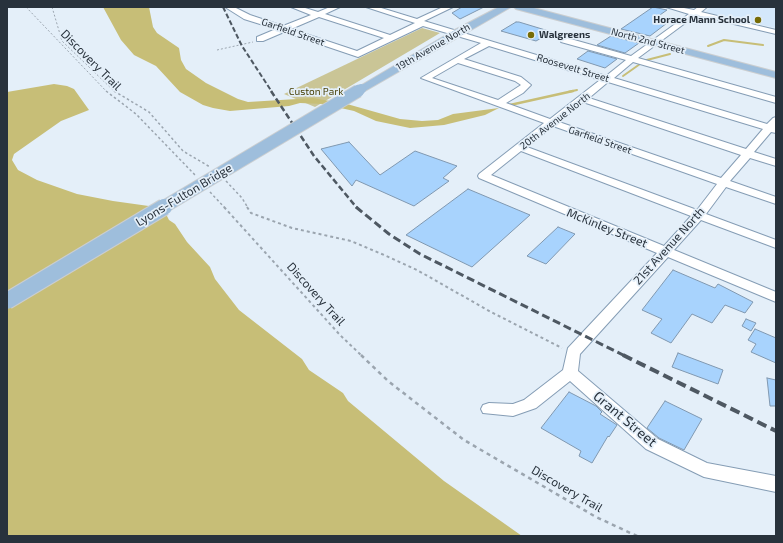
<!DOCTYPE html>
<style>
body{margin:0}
#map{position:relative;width:783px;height:543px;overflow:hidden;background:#e4eff9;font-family:"Exo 2",sans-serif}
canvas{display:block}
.frame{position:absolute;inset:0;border:8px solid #28323c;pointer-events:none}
</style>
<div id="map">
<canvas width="783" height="543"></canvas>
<div class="frame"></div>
</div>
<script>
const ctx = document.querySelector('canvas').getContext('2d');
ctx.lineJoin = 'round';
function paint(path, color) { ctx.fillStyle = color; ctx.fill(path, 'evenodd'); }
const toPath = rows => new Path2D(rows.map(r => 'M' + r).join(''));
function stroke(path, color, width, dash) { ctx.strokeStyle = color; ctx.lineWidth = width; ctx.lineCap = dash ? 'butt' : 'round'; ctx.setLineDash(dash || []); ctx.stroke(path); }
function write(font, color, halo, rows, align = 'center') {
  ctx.font = font + ' "Exo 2",sans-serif'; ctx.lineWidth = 3.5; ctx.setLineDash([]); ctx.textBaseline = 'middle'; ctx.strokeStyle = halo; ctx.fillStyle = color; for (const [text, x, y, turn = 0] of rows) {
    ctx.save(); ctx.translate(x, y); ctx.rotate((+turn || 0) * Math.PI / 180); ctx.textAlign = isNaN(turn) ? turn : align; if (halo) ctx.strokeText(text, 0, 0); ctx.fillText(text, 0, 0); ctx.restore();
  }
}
paint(toPath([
 [711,7,776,7,776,28,705,12]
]), '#d4e8fb');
paint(toPath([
 [422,28,440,33,315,107,284,94]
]), '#cac596');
paint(toPath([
 [103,7,149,7,153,27,157,33,179,48,181,60,186,69,206,83,238,99,248,102,313,98,347,104,400,119,422,121,438,120,453,114,499,108,485,115,444,125,410,128,376,121,354,111,323,104,300,103,289,106,230,111,213,108,203,105,180,92,156,66,134,55,121,40],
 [54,84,67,86,74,89,89,110,61,121,14,154,12,160,18,170,37,180,77,194,113,201,163,208,169,220,175,224,187,242,210,267,215,279,239,310,302,359,309,370,343,393,348,401,444,481,522,536,7,536,7,92]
]), '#c7be77');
stroke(toPath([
 [708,46,724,40,763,45],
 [643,61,670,54],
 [623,76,640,64],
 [568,92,577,90]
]), '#c7be77', 2);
stroke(toPath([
 [510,105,573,91]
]), '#c7be77', 2.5);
const building = toPath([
 [462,7,484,7,460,19,452,13,462,7],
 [653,7,667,10,657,17,671,20,650,36,621,29,653,7],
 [516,22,519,22,552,32,536,41,501,31,516,22],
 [611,36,639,43,625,53,597,45,611,36],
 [588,51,617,59,605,68,577,59,588,51],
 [349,142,380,175,415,151,457,166,443,178,449,181,414,206,356,180,352,186,321,149,349,142],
 [468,189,530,215,472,267,406,235,468,189],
 [558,227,575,234,546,264,527,256,558,227],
 [673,270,715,288,718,284,753,302,745,313,725,305,712,323,692,314,671,343,651,333,662,319,642,310,673,270],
 [746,319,756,323,751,331,742,326,746,319],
 [755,329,776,338,776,363,751,352,756,344,748,340,755,329],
 [678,353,723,370,718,384,672,367,678,353],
 [767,378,776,380,776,406,770,406,767,378],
 [569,392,596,406,602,412,600,414,617,425,609,437,608,436,592,463,579,456,581,451,541,428,569,392],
 [665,401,702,419,684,450,659,438,647,428,665,401]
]);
paint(building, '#a8d3fd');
stroke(building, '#8098b0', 1);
const minor = toPath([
 [225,7,234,7,250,15,283,26,311,15,291,7,302,7,318,12,330,7,340,7,325,14,390,35,415,23,366,7,378,7,417,19,443,7,453,7,424,21,606,76,626,60,561,42,561,38,567,38,631,56,689,14,666,7,679,7,694,10,698,7,707,7,701,12,776,30,776,34,696,15,638,58,776,97,776,103,633,62,614,78,767,124,773,118,776,117,776,133,771,132,754,152,776,159,776,166,750,158,730,181,776,197,776,204,726,187,706,214,776,240,776,248,701,220,674,250,776,292,776,302,668,257,580,354,578,371,658,439,707,463,776,476,776,492,704,477,646,449,570,381,536,408,513,416,483,413,481,409,483,405,489,403,513,404,524,400,563,370,568,348,657,253,479,178,478,176,479,174,544,123,421,78,481,43,423,26,358,57,284,32,263,41,257,41,257,37,276,29,244,19,225,7],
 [319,17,384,38,357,51,291,29,319,17],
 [489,46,600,80,550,119,506,103,523,93,531,85,521,77,464,59,489,46],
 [458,63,515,81,521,85,498,100,432,78,458,63],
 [608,82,763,129,746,149,589,98,608,82],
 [583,102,741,155,721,178,559,122,583,102],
 [553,126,717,184,697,210,527,147,553,126],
 [521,151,691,216,664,246,491,175,521,151]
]);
const major = toPath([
 [499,7,511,7,365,91,361,92,355,89,453,31,499,7],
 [514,7,530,7,776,72,776,78,516,9,514,7]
]);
stroke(minor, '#859db5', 2);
stroke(major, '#cbced0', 2);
stroke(toPath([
 [26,7,107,92],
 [52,7,62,41,115,92],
 [217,50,253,42]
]), '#9ba5af', 1, [2, 2]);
stroke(toPath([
 [106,91,136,114,195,175],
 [114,91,149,112,183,151,210,167],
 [226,181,242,198,248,208],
 [210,192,225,208]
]), '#9ba5af', 1.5, [2.5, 2.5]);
stroke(toPath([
 [224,207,340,335,362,356],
 [247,207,251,213,292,228,351,241,384,255,417,270,491,312,562,348]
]), '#9ba5af', 2, [3, 3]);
stroke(toPath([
 [361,355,388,381,464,440,596,517,637,536]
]), '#9ba5af', 2.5, [4, 4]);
paint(minor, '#fff');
paint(major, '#9ebedc');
stroke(toPath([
 [223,7,242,46,272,92]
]), '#4e5862', 2, [5, 2.5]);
stroke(toPath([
 [271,91,314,156,357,208]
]), '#4e5862', 2.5, [6, 3]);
stroke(toPath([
 [356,207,389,234,420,254,625,356]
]), '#4e5862', 3, [8, 4]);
stroke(toPath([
 [623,355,776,431]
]), '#4e5862', 4, [10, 5]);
const majorBridgeFar2 = toPath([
 [356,92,361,89]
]);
const majorBridgeFar1 = toPath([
 [162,208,358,91]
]);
const majorBridge = toPath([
 [7,301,164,207]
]);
stroke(majorBridgeFar2, '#cbced0', 11, []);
stroke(majorBridgeFar1, '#cbced0', 14, []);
stroke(majorBridge, '#cbced0', 18, []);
stroke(majorBridgeFar2, '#9ebedc', 10);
stroke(majorBridgeFar1, '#9ebedc', 12);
stroke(majorBridge, '#9ebedc', 16);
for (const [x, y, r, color] of [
 [758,20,4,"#776c06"],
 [531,35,4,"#776c06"]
]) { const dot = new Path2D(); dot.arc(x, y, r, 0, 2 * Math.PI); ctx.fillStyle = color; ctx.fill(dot); stroke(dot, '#e4eff9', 1.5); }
write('bold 10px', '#28323c', '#e4eff9', [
 ["Horace Mann School",750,20],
 ["Walgreens",539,35,"left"]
], 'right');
write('10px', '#28323c', '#e4eff9', [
 ["Garfield Street",293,32,19],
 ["North 2nd Street",648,41,15],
 ["19th Avenue North",433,47,-30],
 ["Roosevelt Street",573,68,17],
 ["20th Avenue North",555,121,-38],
 ["Garfield Street",600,140,19]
]);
write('10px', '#494208', '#e4eff9', [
 ["Custon Park",316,92]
]);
write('12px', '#28323c', '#e4eff9', [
 ["Discovery Trail",91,60,45],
 ["Lyons-Fulton Bridge",184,195,-31],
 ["McKinley Street",607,228,22],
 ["21st Avenue North",669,246,-48],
 ["Discovery Trail",316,294,48],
 ["Discovery Trail",567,489,30]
]);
write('14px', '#28323c', '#e4eff9', [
 ["Grant Street",625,419,40]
]);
</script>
